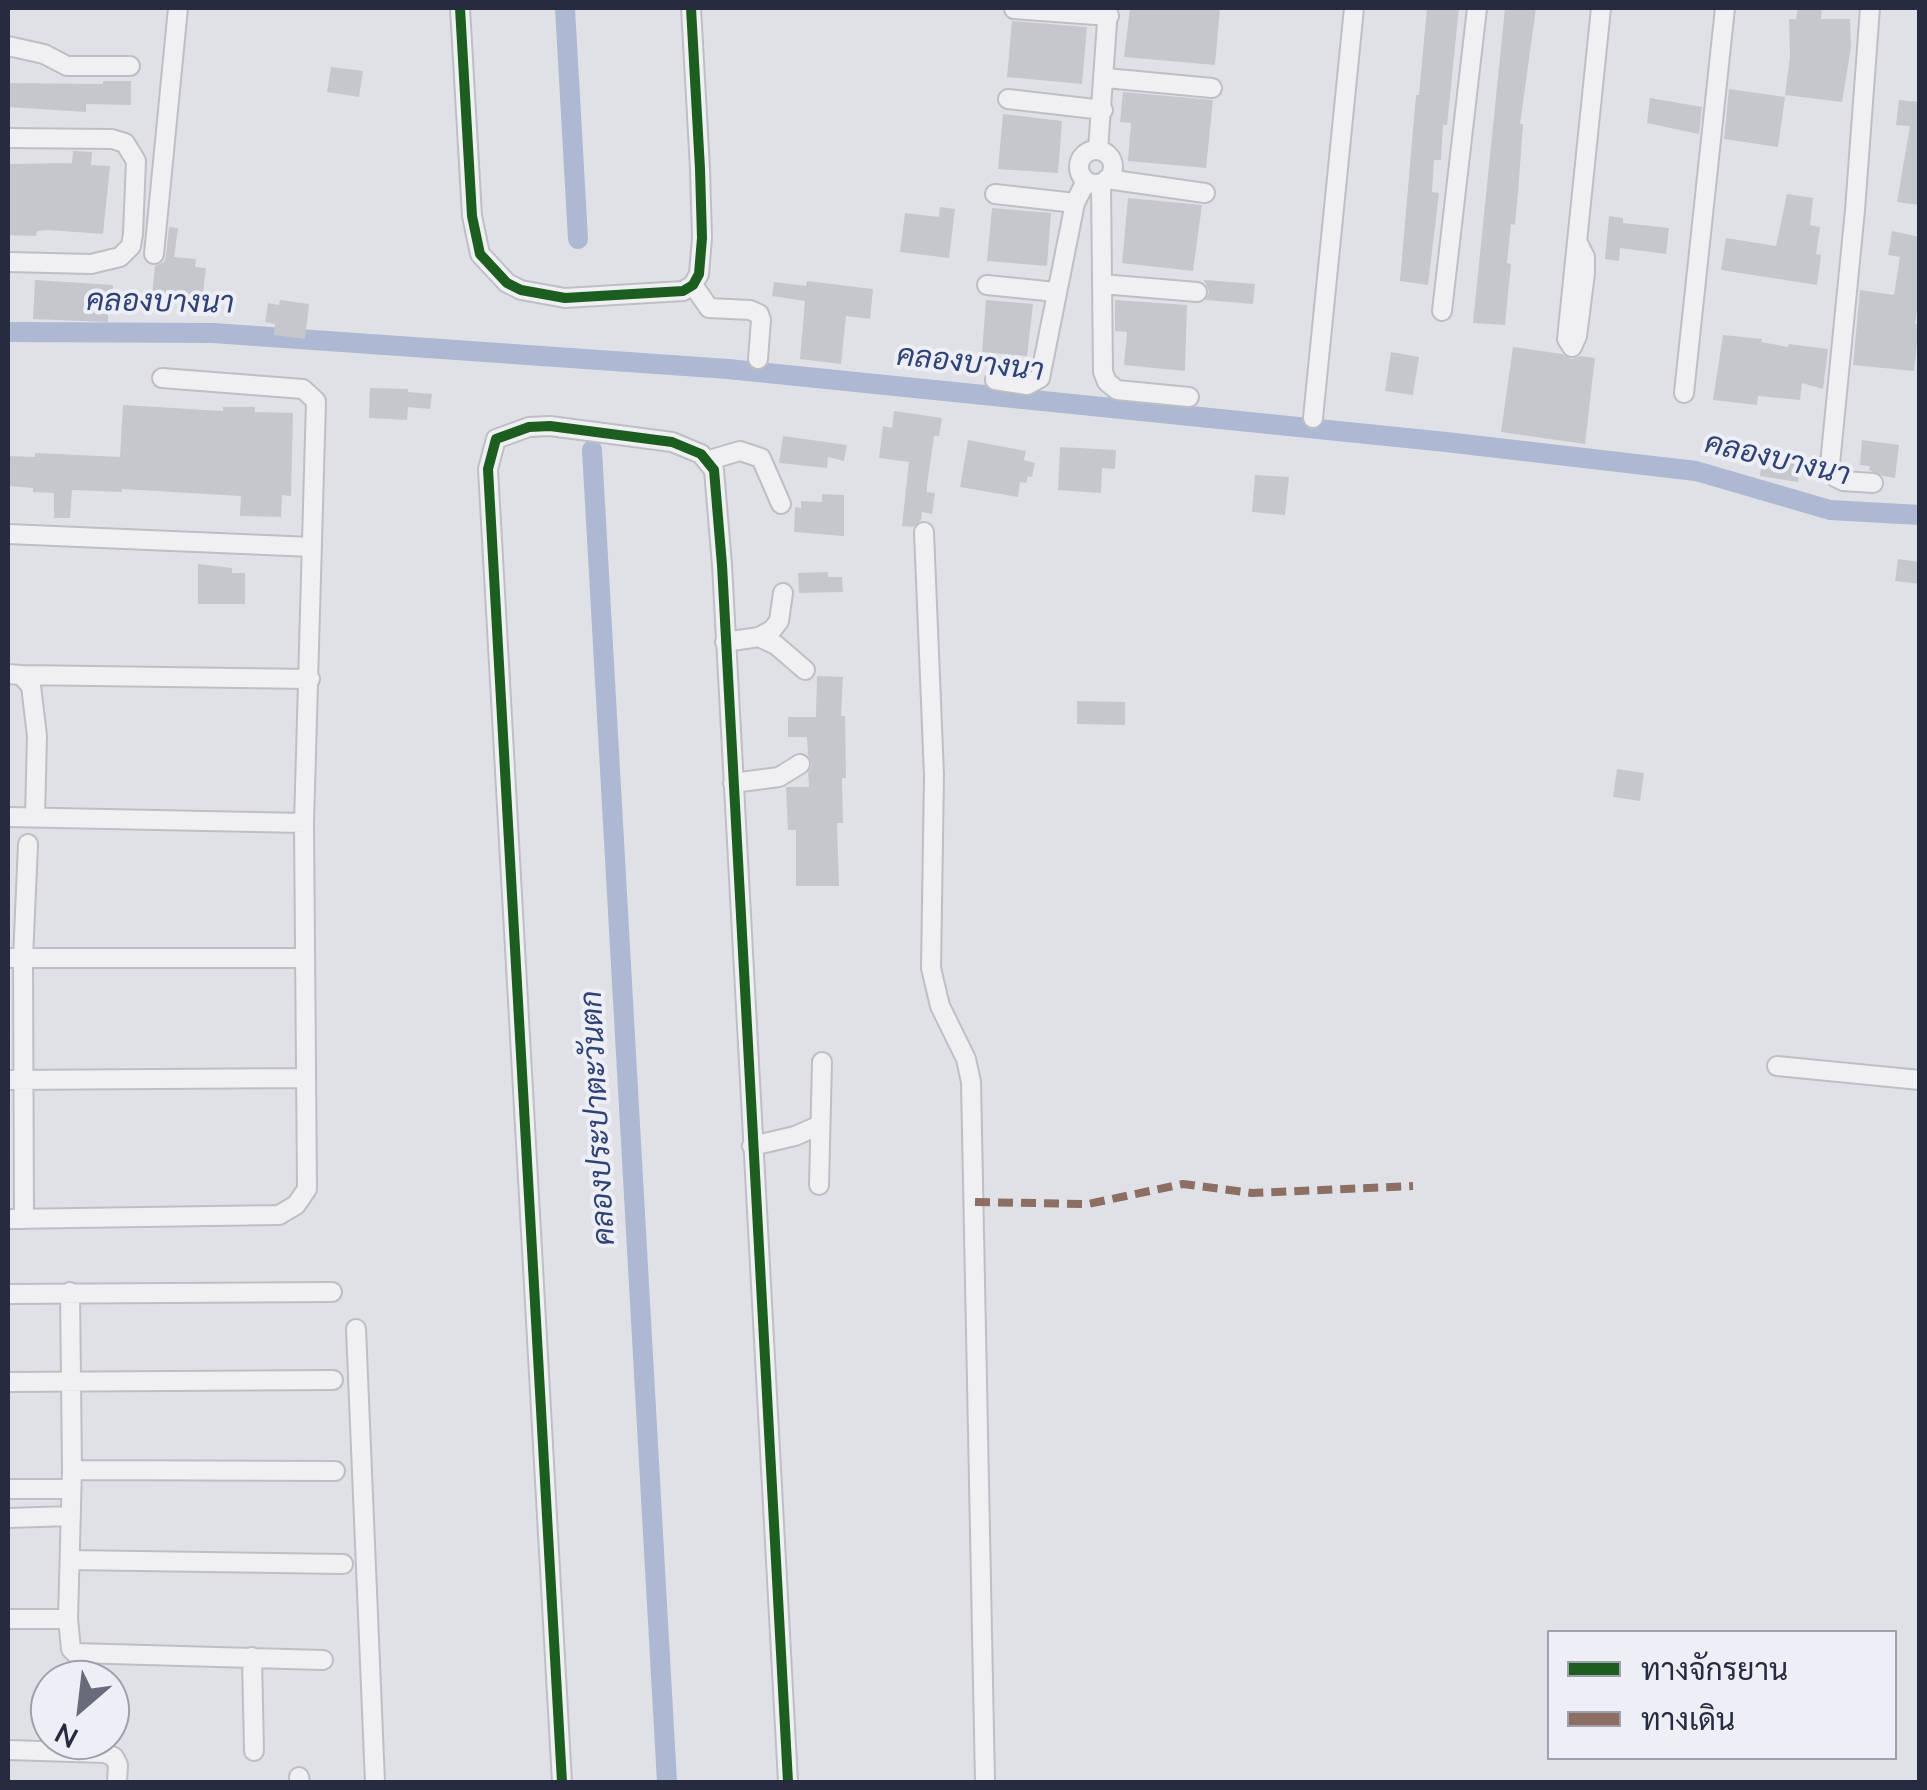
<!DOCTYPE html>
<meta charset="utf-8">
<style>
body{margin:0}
#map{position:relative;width:1927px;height:1790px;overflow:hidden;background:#e0e1e6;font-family:"Nunito Sans",Sarabun,sans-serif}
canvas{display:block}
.frame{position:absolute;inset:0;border:10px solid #272b40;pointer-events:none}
.legend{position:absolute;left:1547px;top:1630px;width:350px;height:130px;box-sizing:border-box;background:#eeeff6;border:2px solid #9ea1ad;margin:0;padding:12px 18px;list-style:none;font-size:30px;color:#272b40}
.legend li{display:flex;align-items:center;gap:20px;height:50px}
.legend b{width:50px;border:2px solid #9ea1ad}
.north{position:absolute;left:30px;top:1660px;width:100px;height:100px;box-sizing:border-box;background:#eeeff6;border:2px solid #9ea1ad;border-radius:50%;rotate:208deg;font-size:28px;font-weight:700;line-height:40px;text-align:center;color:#272b40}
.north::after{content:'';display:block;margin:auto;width:35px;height:45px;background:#686b7a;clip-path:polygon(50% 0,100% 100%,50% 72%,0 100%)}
</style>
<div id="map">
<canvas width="1927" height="1790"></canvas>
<div class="frame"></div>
<ul class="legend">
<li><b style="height:12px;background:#1b5e20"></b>ทางจักรยาน</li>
<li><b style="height:12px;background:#8d6e63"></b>ทางเดิน</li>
</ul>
<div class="north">N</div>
</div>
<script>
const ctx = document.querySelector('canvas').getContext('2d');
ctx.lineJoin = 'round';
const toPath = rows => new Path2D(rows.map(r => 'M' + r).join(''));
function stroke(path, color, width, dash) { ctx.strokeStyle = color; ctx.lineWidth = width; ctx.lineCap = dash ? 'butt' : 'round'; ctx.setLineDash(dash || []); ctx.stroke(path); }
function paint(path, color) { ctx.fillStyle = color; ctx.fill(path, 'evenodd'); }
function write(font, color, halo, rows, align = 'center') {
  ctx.font = font + ' "Nunito Sans",Sarabun,sans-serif'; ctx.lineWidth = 8; ctx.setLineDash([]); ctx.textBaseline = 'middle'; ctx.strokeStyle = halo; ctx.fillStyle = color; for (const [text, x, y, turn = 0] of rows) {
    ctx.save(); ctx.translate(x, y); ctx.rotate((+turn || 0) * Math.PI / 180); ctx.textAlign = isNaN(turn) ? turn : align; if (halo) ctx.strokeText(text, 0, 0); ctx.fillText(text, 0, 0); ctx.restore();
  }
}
stroke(toPath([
 [565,8,578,239],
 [8,332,213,333,728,369,1446,442,1696,471,1830,510,1920,515],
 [592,450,667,1782]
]), '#adb8d2', 20);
paint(toPath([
 [1130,8,1220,8,1215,65,1124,57],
 [1427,8,1459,8,1447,125,1443,125,1441,160,1434,160,1432,192,1439,193,1428,285,1400,281,1416,95,1419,95],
 [1505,8,1536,8,1520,124,1523,124,1518,193,1515,225,1511,224,1507,263,1511,264,1505,325,1473,323],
 [1798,8,1822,8,1821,19,1850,19,1851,47,1842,102,1785,95,1790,57,1789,19,1796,19],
 [1012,21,1087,27,1082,84,1007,77],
 [331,67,363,71,359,97,327,92],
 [103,81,131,81,131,105,86,104,86,112,8,107,8,83,103,84],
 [1729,89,1785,97,1778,147,1724,139],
 [1123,92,1213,100,1206,168,1128,161,1131,123,1120,122],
 [1650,98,1702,107,1699,134,1647,123],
 [1899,100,1920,102,1920,205,1897,202,1910,126,1896,125],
 [1003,114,1062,121,1058,173,998,169],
 [73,151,92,152,91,165,110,166,103,234,48,230,37,231,36,236,8,235,8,164,72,163],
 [1787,194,1813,198,1810,225,1820,227,1816,254,1821,255,1817,285,1721,270,1726,238,1776,246],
 [1128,198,1202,205,1193,271,1122,263],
 [940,207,955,209,949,258,900,252,905,213,939,217],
 [992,208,1051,213,1047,266,987,261],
 [1609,216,1623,218,1623,223,1669,228,1666,254,1620,248,1619,261,1605,259],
 [169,227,178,228,174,257,196,259,195,267,206,268,203,292,194,291,193,301,152,295,155,266,164,262,166,256],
 [1892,231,1920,237,1920,292,1915,324,1919,324,1914,371,1853,365,1860,290,1894,295,1900,257,1888,255],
 [35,280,113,285,113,311,108,311,108,322,33,319],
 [1204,280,1255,284,1253,304,1206,300,1209,292],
 [807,281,873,289,870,319,846,316,841,364,800,359,805,301,772,296,774,282,806,286],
 [280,300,309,304,305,339,274,335,275,324,265,322,268,303,279,305],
 [986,300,1033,304,1027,356,982,352],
 [1115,300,1187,305,1185,371,1124,365,1127,332,1115,331],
 [1723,335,1762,339,1761,342,1788,347,1789,344,1828,349,1823,389,1802,383,1800,400,1758,396,1757,405,1713,400],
 [1513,347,1562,354,1572,359,1580,356,1595,358,1585,444,1501,432],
 [1391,352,1419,357,1413,395,1385,391],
 [370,388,408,389,408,392,432,394,430,409,408,407,407,420,369,418],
 [123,405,223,411,223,407,255,407,255,412,293,413,291,496,282,495,281,517,240,516,241,496,122,489,122,492,72,490,70,518,54,518,54,493,33,492,33,488,8,486,8,456,35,457,35,453,120,457],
 [894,411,942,418,939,436,934,436,927,485,927,492,935,493,932,514,922,512,921,520,913,527,902,526,909,462,879,458,883,426,892,428],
 [783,436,847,445,844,461,828,457,827,468,779,463],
 [968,440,1026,451,1024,460,1035,463,1032,477,1028,476,1026,483,1020,482,1018,497,960,487],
 [1862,440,1899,445,1895,478,1883,476,1869,470,1870,466,1860,465],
 [1060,447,1116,450,1115,469,1102,468,1101,493,1058,490],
 [1763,453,1801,459,1798,482,1760,476],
 [1255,475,1289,477,1285,515,1252,512],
 [822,494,844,495,844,536,794,532,795,507,801,508,801,501,822,502],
 [1898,559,1920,562,1920,584,1895,581],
 [198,564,232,568,232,573,245,573,245,604,198,604],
 [828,572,828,577,842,577,843,592,799,593,798,573],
 [817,676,843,677,841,716,845,716,846,778,842,778,843,823,837,823,839,886,796,886,796,830,788,830,786,787,809,787,808,773,812,765,808,755,807,737,788,737,788,717,816,717],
 [1077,701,1125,702,1125,725,1077,724],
 [1617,769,1644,773,1640,801,1613,797]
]), '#c6c7cd');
const minor = toPath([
 [460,8,472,216,480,254,507,283,521,290,565,298,683,291,693,285,699,274,702,238,700,169,691,8],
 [1870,8,1855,210,1830,464,1835,477,1843,481,1873,483],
 [1014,9,1109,16],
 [8,46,44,54,67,66,130,66],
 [1106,78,1212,88],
 [1008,99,1103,110],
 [8,138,112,139,125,143,136,161,133,234,131,246,120,257,91,264,8,262],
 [1098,150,1108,8],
 '1079 167a17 17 0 1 1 34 0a17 17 0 1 1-34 0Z',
 [1107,179,1205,193],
 [1101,183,1103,372,1107,382,1117,390,1189,397],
 [995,194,1075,203],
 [1578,243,1585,257,1585,273,1577,336,1572,347,1567,339,1601,8],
 [154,254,178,8],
 [1102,284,1197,292],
 [693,285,709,308,750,310,759,314,761,320,758,359],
 [987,285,1056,292],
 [1442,311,1477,8],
 [995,380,1027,385,1040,378,1075,203,1086,181],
 [1684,393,1725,8],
 [1313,418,1354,8],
 [709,460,740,451,761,458,781,504],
 [924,532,934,775,931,968,940,1006,966,1059,971,1082,985,1782],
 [8,534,312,547],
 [759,637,776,645,805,670],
 [725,642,759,637,772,630,779,621,783,593],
 [8,674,21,675,31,686,37,736,35,817],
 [21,675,310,679],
 [733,783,779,777,800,764],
 [8,817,304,823],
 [8,958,305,958],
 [1777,1066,1920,1080],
 [8,1080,306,1078],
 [752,1146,795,1136,820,1125],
 [819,1185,822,1062],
 [8,1219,279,1215,296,1205,307,1189,304,823,316,401,303,389,162,378],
 [24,1219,23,959,28,844],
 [70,1292,72,1470,68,1619,71,1649,75,1653,323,1660],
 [8,1294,332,1292],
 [356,1329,375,1782],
 [8,1382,333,1380],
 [72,1470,335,1471],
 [8,1489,71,1489],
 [8,1518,71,1516],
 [70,1560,343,1564],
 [8,1619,68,1619],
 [252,1657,254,1751],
 [8,1750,105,1753,114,1757,118,1765,117,1782],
 [299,1777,300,1782],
 [562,1782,488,469,496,439,529,427,550,426,672,442,701,454,714,470,722,565,788,1782]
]);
stroke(minor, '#bebfc4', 22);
stroke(minor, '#f0f0f2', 18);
stroke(toPath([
 [975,1202,1088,1204,1183,1184,1252,1193,1413,1186]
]), '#8d6e63', 8, [15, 8]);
stroke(toPath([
 [460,8,472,216,480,254,507,283,521,290,565,298,683,291,693,285,699,274,702,238,700,169,691,8],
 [562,1782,488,469,496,439,529,427,550,426,672,442,701,454,714,470,722,565,788,1782]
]), '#1b5e20', 10);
write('italic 30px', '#2f4275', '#eeeff6', [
 ["คลองบางนา",160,304,1],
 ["คลองบางนา",970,365,6],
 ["คลองบางนา",1777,461,13],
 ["คลองประปาตะวันตก",600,1118,-93]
]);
</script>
